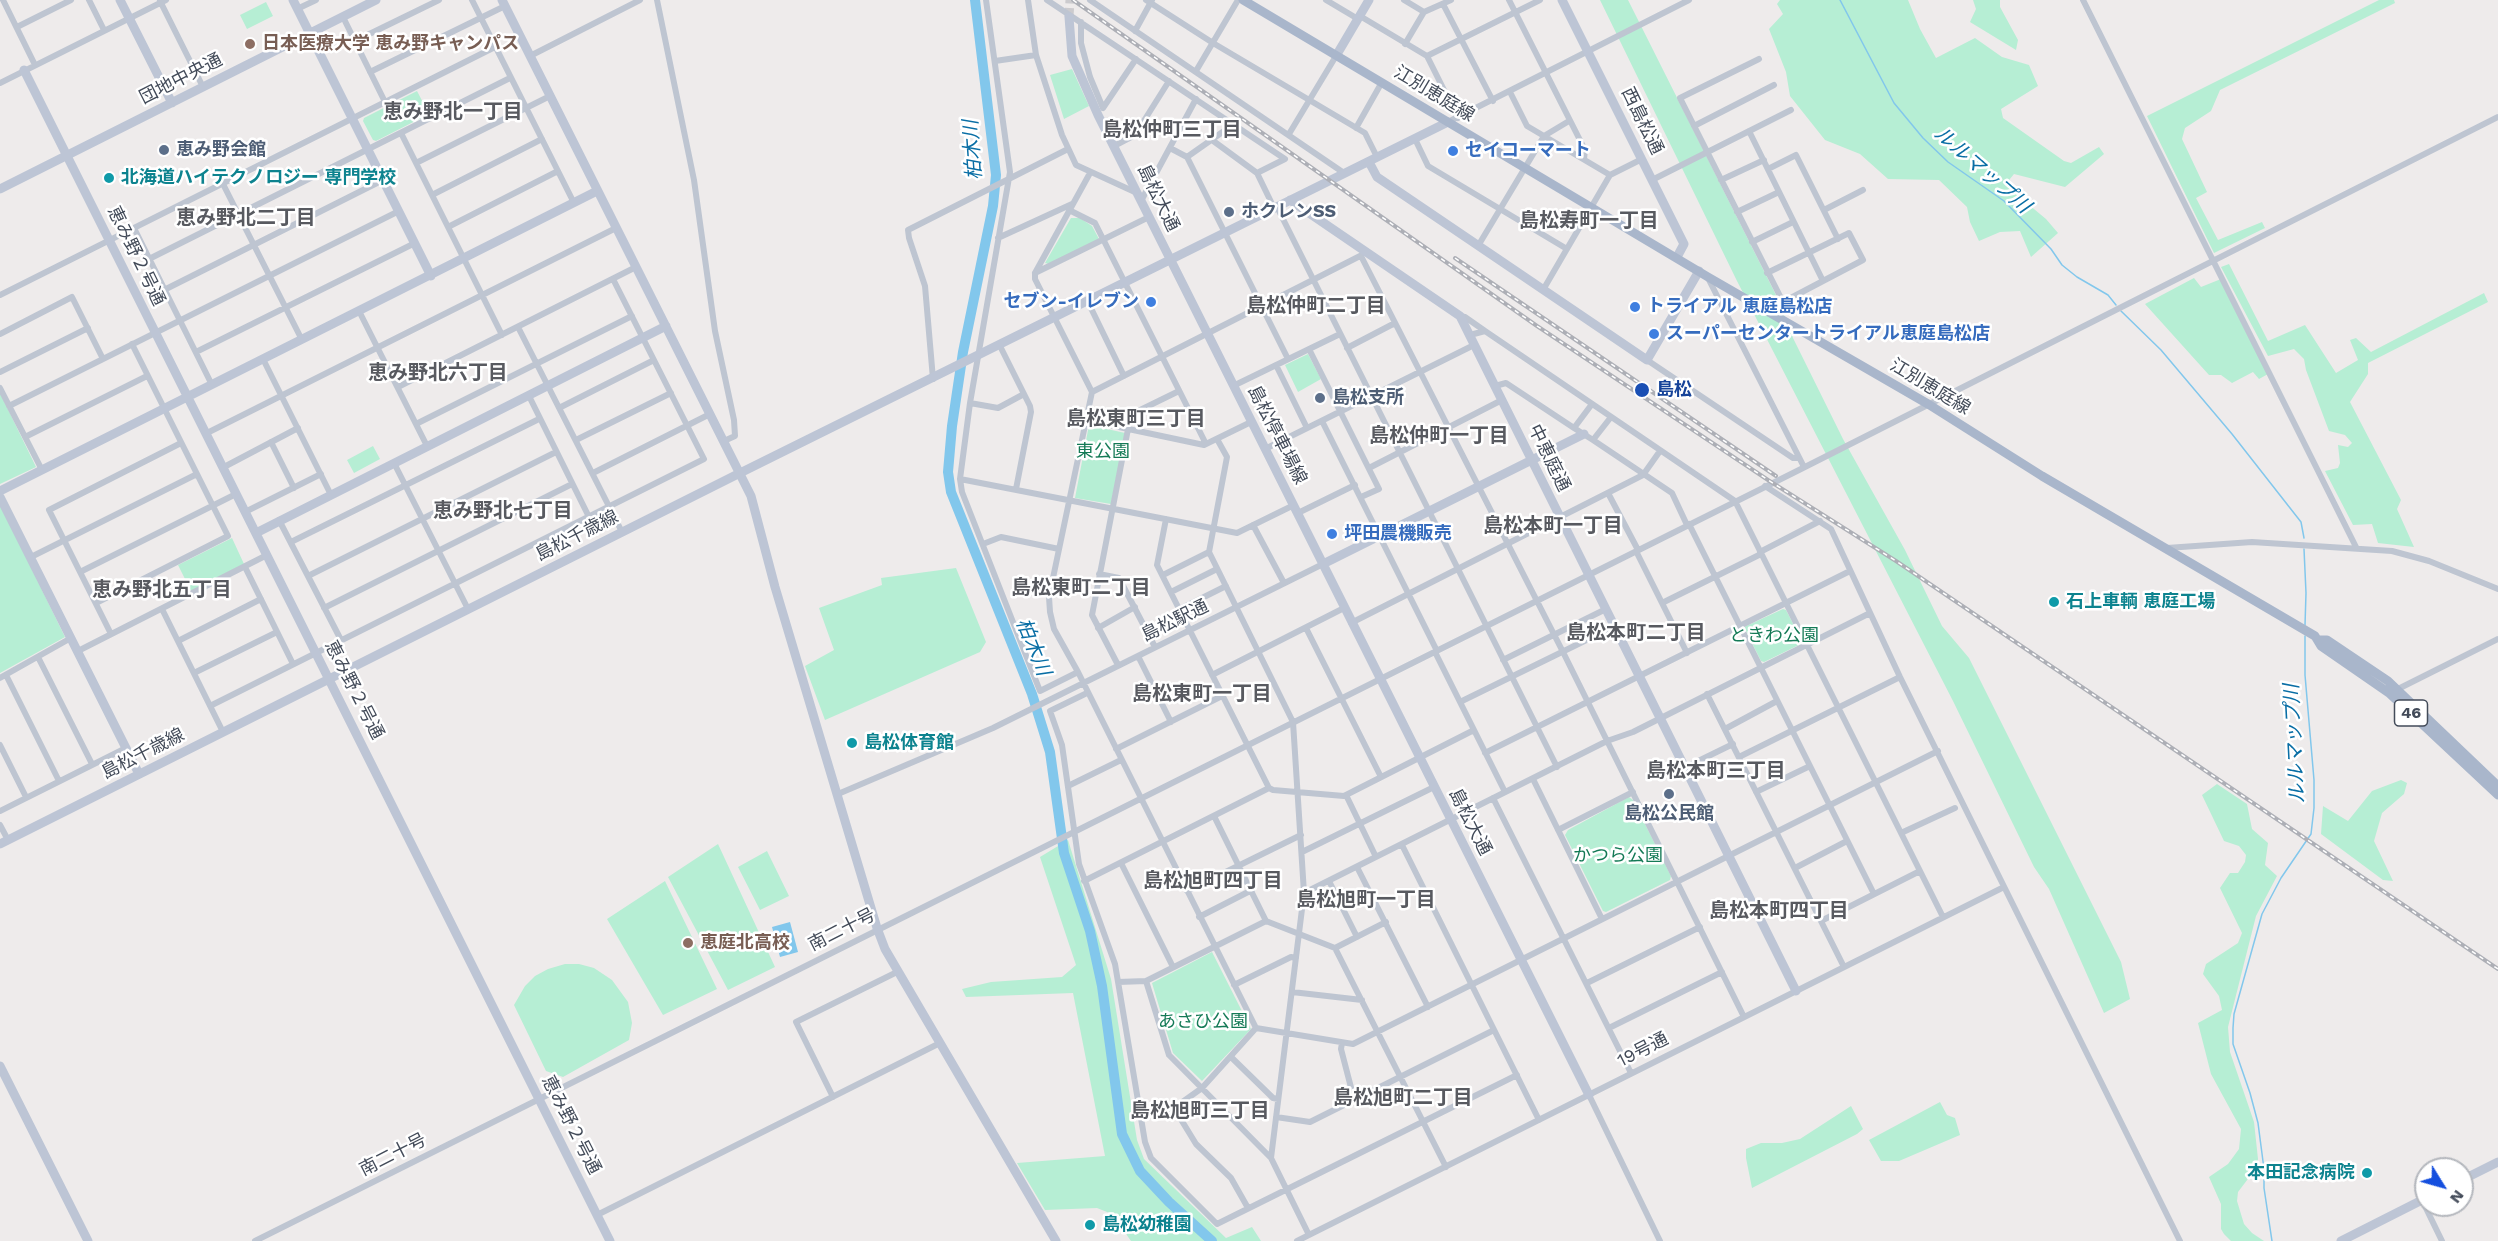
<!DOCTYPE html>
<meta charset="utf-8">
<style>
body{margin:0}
#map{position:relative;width:2498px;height:1241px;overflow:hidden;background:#eeebeb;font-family:"Work Sans",sans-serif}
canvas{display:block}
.north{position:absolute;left:2414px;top:1157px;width:60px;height:60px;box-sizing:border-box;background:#fff;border:2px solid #b4b7bd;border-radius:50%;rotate:127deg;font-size:16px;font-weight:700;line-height:24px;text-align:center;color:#434b59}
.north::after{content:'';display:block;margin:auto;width:21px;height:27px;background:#154fde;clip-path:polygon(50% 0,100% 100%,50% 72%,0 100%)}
</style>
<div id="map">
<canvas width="2498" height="1241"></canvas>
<div class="north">N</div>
</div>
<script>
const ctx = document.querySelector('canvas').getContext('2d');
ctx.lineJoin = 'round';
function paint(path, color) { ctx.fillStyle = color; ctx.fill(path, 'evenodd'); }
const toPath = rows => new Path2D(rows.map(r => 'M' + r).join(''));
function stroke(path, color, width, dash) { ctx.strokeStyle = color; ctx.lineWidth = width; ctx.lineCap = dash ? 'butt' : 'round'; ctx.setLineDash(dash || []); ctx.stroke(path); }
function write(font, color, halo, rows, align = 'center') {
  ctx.font = font + ' "Work Sans","Noto Sans JP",sans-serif'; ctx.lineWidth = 5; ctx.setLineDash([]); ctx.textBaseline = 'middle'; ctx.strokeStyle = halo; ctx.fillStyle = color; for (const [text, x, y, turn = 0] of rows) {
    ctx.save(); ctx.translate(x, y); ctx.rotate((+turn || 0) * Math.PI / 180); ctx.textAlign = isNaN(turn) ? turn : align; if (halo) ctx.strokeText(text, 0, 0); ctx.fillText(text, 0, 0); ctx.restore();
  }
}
paint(toPath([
 [1600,0,1628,0,1778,299,1793,338,1843,439,1905,550,1942,626,1969,658,2121,962,2130,999,2104,1013,2049,889,2034,867,1953,701,1737,281],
 [1780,0,1908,0,1920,29,1936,58,1975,38,2002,57,2029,65,2038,86,2001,109,2003,118,2064,161,2071,163,2099,147,2104,154,2065,187,2014,174,2005,185,2046,219,2058,233,2031,257,2020,231,2000,232,1979,241,1970,222,1967,207,1939,180,1888,179,1860,154,1825,140,1790,96,1786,72,1769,29,1783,14,1777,4],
 [1973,0,2000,0,2000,7,2018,40,2016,50,1970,22,1976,9],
 [2379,0,2394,0,2395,3,2220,90,2211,111,2185,128,2182,139,2207,192,2196,198,2218,240,2262,222,2265,228,2214,253,2147,116],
 [266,2,273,16,247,29,240,15],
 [1072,69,1089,106,1064,119,1050,75],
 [417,91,429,114,376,141,373,140,363,121,364,118],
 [1071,218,1080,218,1092,226,1099,239,1049,264,1045,263],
 [2229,264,2268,341,2305,325,2336,373,2358,360,2350,340,2356,338,2371,352,2484,293,2488,302,2368,363,2368,374,2350,402,2401,500,2397,509,2414,547,2378,543,2372,524,2353,525,2325,471,2338,468,2340,463,2338,445,2348,447,2352,443,2345,435,2329,431,2306,370,2304,359,2294,349,2268,356,2221,267],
 [2194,278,2201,287,2221,279,2268,374,2259,379,2253,372,2232,383,2221,375,2209,375,2145,304],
 [1308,354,1321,379,1298,392,1285,365],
 [0,393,36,467,0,484],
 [1089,425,1125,433,1111,504,1075,498],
 [373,446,380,459,354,473,347,460],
 [0,504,65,637,0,673],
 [232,538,244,564,191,591,178,565],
 [956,568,986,642,980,652,825,720,805,666,834,650,819,608,882,585,881,578],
 [1783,609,1786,610,1803,643,1764,662,1761,661,1744,627],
 [2401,780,2407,783,2404,794,2382,813,2374,841,2393,881,2383,880,2321,834,2323,806,2348,821,2372,791],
 [2217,784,2247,804,2252,829,2268,843,2265,865,2277,876,2256,916,2228,1027,2230,1052,2254,1122,2258,1159,2257,1167,2238,1192,2237,1201,2244,1224,2252,1233,2264,1241,2231,1241,2224,1234,2221,1229,2221,1204,2209,1177,2228,1164,2239,1149,2241,1129,2211,1074,2198,1023,2222,1010,2219,996,2203,974,2206,964,2238,943,2242,933,2220,888,2230,873,2238,873,2245,862,2246,855,2239,846,2224,841,2202,795],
 [1629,797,1633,800,1671,876,1670,880,1606,912,1603,911,1565,835,1568,830],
 [1068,840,1111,979,1137,1140,1144,1159,1226,1238,1252,1227,1261,1241,1131,1241,1112,1214,1097,1208,1045,1210,1017,1163,1105,1156,1073,993,966,997,962,989,991,982,1062,977,1076,965,1040,857],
 [718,844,775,967,728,990,668,877],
 [767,851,789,896,760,910,738,867],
 [665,881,717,989,663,1015,607,919],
 [1212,952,1251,1029,1202,1081,1173,1053,1152,983],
 [565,964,579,964,594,968,612,980,628,1002,632,1023,629,1040,563,1077,546,1071,514,1005,525,986,535,976,548,969],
 [1940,1102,1947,1115,1955,1118,1960,1135,1899,1161,1881,1161,1869,1140],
 [1851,1106,1863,1129,1857,1134,1752,1188,1746,1158,1746,1149,1761,1143,1782,1143,1800,1139]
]), '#b6eed4');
paint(toPath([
 [790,922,798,952,780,957,772,927]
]), '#82c7ec');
stroke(toPath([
 [1840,0,1894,103,1923,138,1948,162,2004,201,2051,249,2062,265,2077,277,2108,295,2116,305],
 [2121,311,2161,350,2232,434,2301,522,2304,538],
 [2304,549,2306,593,2305,625],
 [2272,1241,2264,1188,2264,1169,2258,1123,2250,1093,2233,1044,2233,1028,2234,1014,2262,914,2281,878,2311,834,2314,808,2314,780,2305,675,2305,636]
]), '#82c7ec', 1.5);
stroke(toPath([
 [975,0,996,175,993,206,963,352,952,426,948,472,951,492,1032,694,1050,752,1064,853,1090,931,1102,986,1122,1134,1140,1171,1169,1202,1212,1241]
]), '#82c7ec', 10);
stroke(toPath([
 [1069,17,1070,0]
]), '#cccbce', 9, [9, 4.5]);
stroke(toPath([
 [3,0,35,65],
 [89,0,104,30],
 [472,0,574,203],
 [657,0,694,180,715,331,734,420,735,436,724,441],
 [986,0,1010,172,970,403,960,479,962,492,1040,691,1078,672],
 [1028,0,1036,55,1062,135,1076,165,1137,193],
 [1047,0,1285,159,1257,173],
 [1090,0,1344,173],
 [1146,0,1213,43,1365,133,1377,157],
 [1326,0,1358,19],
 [1404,0,1424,12,1451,0],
 [1509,0,1585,150,1584,159],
 [2083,0,2356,547],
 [160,1,203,87],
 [1443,4,1493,101],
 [297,9,316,0],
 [1360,16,1427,56,1458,118],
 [343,17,385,102],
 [1081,22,1081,43,1090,77,1103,108],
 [17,27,71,0],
 [1135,31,1152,0],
 [355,41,439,0],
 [1405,44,1424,12],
 [530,56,640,0],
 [1427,56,1540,0],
 [1759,59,1680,98,1783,302],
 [995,61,1036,55],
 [1196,71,1238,0],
 [370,72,505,6],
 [0,83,166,0],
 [1510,92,1527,126,1610,175],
 [1103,108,1136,59],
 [1448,122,1689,0],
 [1694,126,1774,85],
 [1356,128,1382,82],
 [1749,131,1823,281],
 [401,133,502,335],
 [1289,134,1336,56],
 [1415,139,1428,166,1567,249],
 [1212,140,1257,173,1274,208],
 [1114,146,1135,135,1169,81],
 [1170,148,1187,157,1288,359],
 [1187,157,1234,124],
 [416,163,550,96],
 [1768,169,1796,155,1838,239],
 [1090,173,1035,273,1035,279,1092,392,1049,597,1050,612,1054,629,1078,672,1256,1028],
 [1652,180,1791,110],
 [1721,180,1764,160],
 [223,184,302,340],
 [432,195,542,139],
 [1141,201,1196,99],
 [1277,207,1557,767],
 [1069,210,1095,223,1206,444],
 [1824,210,1863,190],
 [1737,212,1779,192],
 [448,227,558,171],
 [134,228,212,385],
 [998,238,1072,204],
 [1752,242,1793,222],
 [1478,246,1544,136,1569,121],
 [1361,256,1563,652,1744,1017],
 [149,259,510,78],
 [1035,273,1149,217],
 [1767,273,1849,233,1863,260,1783,302,1777,315],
 [1708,278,1804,467],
 [164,290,383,180],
 [1543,290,1610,175,1642,159],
 [0,295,495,47],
 [1088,302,1124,376],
 [359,311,427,446],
 [1460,316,1465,317,1485,331],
 [518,327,622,532],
 [0,334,72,297,103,359],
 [1470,335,1485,331,1735,501,1943,917],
 [1000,346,1030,406,1031,412,1016,489],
 [1347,348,1395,323],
 [1309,349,1379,489,1361,497],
 [196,352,415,243],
 [263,359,331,495],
 [1647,360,1793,458,1798,458],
 [1276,365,1307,428],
 [0,372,88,328],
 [933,379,925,286,909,238,908,230,1068,149],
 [1233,386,1340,334],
 [1495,386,1506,383,1574,428],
 [398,387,636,267],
 [0,388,42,470],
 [1092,392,1362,255],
 [529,396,589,517],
 [970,403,998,408,1024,394],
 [1592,404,1574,428,1593,440,1611,417],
 [9,406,399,211],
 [559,408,654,360],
 [1086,420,1204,445,1251,422],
 [1322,421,1437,651],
 [416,424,632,316],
 [207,433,616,228],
 [25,437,147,376],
 [1217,439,1227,457,1209,552,1293,722,1304,893,1271,1158,1309,1235],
 [576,440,671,393],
 [1593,440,1672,493,1687,525],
 [271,442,294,488],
 [1265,449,1474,345],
 [394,463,468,609],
 [224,467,298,428],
 [1369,468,1502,400],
 [593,473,710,414],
 [960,479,1237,533,1294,505],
 [1765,486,1831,529,1900,677,2180,1241],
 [1608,493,1638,550],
 [245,512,321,474],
 [1298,513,1355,485],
 [1166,519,1157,565,1269,788],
 [279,520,341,640],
 [1689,524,1874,894],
 [1253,525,1284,583],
 [291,542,539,419],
 [983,544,1001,537,1059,549],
 [2167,548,2252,542,2392,551,2429,561,2498,589],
 [1636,551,1687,653],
 [1760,552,1820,521],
 [31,557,197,474],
 [245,567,293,664],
 [80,572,236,494],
 [1099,574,1119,578,1155,647],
 [1163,575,1209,552],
 [308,576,556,452],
 [1171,592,1217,569],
 [96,603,228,536,132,344],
 [1662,603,1761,554],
 [324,608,572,484],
 [162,609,223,732],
 [1180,609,1226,586],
 [1351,623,1643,475,1660,451],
 [1098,628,1135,607],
 [1306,628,1381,777],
 [111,634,49,510,181,443],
 [178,641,261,599],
 [78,651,267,555],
 [1435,652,1505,792],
 [1138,656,1171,722],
 [38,657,92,764],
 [1503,660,1606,609],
 [1118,665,1092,615,1128,429,1132,414,1179,391],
 [194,673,277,632],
 [6,675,59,781],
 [1212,675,1344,608],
 [0,678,71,638],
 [2394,691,2498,639],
 [1087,693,1050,711,1062,745,1079,864,1115,964,1145,1142,1151,1158,1217,1224,1517,1075],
 [1707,694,1844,967],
 [1460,702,1615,626],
 [210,706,704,459,613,279],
 [1725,729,1777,701],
 [0,745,26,797],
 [1116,749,1222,696],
 [1485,753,1850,571],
 [1739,757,1900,677],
 [1686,767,1733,744],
 [1533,779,1602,919],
 [1068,786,1121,760],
 [1756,792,1810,766],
 [838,794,993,728,1323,564],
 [1346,795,1376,857],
 [1493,798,1631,1073],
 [0,811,126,748],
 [1214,816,1266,921],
 [0,825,8,840],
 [1558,830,1633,792],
 [1901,833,1955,808],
 [1402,845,1539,1120],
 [1302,852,1434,787],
 [1121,863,1173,967],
 [1357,867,1428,1007],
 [1795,868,1847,841],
 [1084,881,1269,788,1273,790,1344,796,1474,730],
 [1329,881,1357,937],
 [1187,891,1301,835],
 [1304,893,1607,741,1633,732,1870,613],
 [1199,917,1252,890],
 [1821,921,1920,871],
 [1335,948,1446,1167],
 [1146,981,1169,1055,1271,1158],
 [1118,982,1146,981,1266,921,1335,948,1386,922],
 [1587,983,1700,927],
 [1234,985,1291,957,1296,958],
 [1292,992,1362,1000],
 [1256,1028,1353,1044,1938,751],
 [1609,1028,1722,972],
 [1342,1043,1341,1049,1354,1099],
 [1231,1057,1273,1098,1278,1099],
 [1589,1095,1660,1241],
 [833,1097,796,1022,897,972],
 [1174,1108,1196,1144,1231,1178,1248,1208],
 [1140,1115,1174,1108,1202,1088,1256,1028],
 [1276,1117,1310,1122,1494,1030],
 [2422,1200,2442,1241],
 [597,1215,940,1043],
 [255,1241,1799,470,2498,117],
 [1297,1241,2004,887]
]), '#bec5d1', 6);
stroke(toPath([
 [120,0,172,103],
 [293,0,431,276],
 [502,0,751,496,775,587,877,928,885,949,1056,1241],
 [1562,0,1684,244,1677,257],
 [1069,17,1072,56,1098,115,1589,1095],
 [1336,56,1369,0],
 [24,70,610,1241],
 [1369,162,1377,177,1647,360,1699,271],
 [0,189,376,0],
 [1290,200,1460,316,1796,991],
 [0,491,597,191],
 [0,497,139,774],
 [256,533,666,326],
 [1323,564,1584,434],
 [0,844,740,473,1448,122],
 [0,1066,88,1241],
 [2462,1180,2498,1162],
 [2341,1241,2426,1198]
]), '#bdc5d5', 9);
stroke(toPath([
 [1243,0,1708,277,1928,404,2042,476,2315,636,2321,646,2389,693,2498,795],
 [2319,640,2327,640,2388,681,2498,786]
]), '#a9b6cb', 9);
const rail = toPath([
 [1073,0,1537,326,1768,480,1896,561,2498,969],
 [1455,258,1776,476]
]);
stroke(rail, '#adafb6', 4);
stroke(rail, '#fff', 1.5, [4.5]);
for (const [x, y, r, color] of [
 [250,44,6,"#8d6e63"],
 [164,150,6,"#5c6f8a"],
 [1453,151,6,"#3f7fe0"],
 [109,178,6,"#0f9aa8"],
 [1229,212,6,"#5c6f8a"],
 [1151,302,6,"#3f7fe0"],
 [1635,307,6,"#3f7fe0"],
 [1654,334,6,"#3f7fe0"],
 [1642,390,8,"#1a4fb4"],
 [1320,398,6,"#5c6f8a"],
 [1332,534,6,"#3f7fe0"],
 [2054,602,6,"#0f9aa8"],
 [852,743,6,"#0f9aa8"],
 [1669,794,6,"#5c6f8a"],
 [688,943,6,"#8d6e63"],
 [2367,1173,6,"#0f9aa8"],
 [1090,1225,6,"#0f9aa8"]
]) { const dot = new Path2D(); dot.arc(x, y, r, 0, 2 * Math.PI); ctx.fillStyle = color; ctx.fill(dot); stroke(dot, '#fff', 2); }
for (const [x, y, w] of [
 [2411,713,33]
]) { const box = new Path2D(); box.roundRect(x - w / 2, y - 13, w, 26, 4.5); ctx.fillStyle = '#fff'; ctx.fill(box); stroke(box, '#434b59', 1.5); }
write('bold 16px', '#434b59', null, [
 ["46",2411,713]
]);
write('bold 18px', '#785e54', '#fff', [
 ["日本医療大学 恵み野キャンパス",262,44],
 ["恵庭北高校",700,943]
], 'left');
write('18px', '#434b59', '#fff', [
 ["団地中央通",181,79,-27],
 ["江別恵庭線",1434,94,31],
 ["西島松通",1642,121,64],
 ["島松大通",1158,198,64],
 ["恵み野２号通",136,256,64],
 ["江別恵庭線",1930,387,31],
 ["島松停車場線",1277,435,63],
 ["中恵庭通",1549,458,64],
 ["島松千歳線",577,536,-27],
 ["島松駅通",1175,621,-26],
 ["恵み野２号通",354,690,63],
 ["島松千歳線",143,754,-27],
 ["島松大通",1470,822,63],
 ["南二十号",842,930,-27],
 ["19号通",1643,1050,-27],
 ["恵み野２号通",571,1125,63],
 ["南二十号",393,1155,-27]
]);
write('bold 18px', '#4e5e75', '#fff', [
 ["恵み野会館",176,150],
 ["ホクレンSS",1241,212],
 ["島松支所",1332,398],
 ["島松公民館",1669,814,"center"]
], 'left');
write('bold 18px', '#366cbe', '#fff', [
 ["セイコーマート",1465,151],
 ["セブン-イレブン",1139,302,"right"],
 ["トライアル 恵庭島松店",1647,307],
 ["スーパーセンタートライアル恵庭島松店",1666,334],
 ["坪田農機販売",1344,534]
], 'left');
write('bold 18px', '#0d838f', '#fff', [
 ["北海道ハイテクノロジー 専門学校",121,178],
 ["石上車輌 恵庭工場",2066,602],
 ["島松体育館",864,743],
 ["本田記念病院",2355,1173,"right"],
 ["島松幼稚園",1102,1225]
], 'left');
write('bold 18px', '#164399', '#fff', [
 ["島松",1656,390]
], 'left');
write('18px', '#147a56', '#fff', [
 ["東公園",1103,452],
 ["ときわ公園",1774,636],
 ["かつら公園",1618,856],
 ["あさひ公園",1203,1022]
]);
write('bold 20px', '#585a60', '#fff', [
 ["恵み野北一丁目",453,112],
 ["島松仲町三丁目",1172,130],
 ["恵み野北二丁目",246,218],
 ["島松寿町一丁目",1589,221],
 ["島松仲町二丁目",1316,306],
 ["恵み野北六丁目",438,373],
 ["島松東町三丁目",1136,419],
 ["島松仲町一丁目",1439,436],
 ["恵み野北七丁目",503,511],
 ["島松本町一丁目",1553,526],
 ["島松東町二丁目",1081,588],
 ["恵み野北五丁目",162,590],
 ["島松本町二丁目",1636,633],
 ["島松東町一丁目",1202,694],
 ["島松本町三丁目",1716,771],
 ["島松旭町四丁目",1213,881],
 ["島松旭町一丁目",1366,900],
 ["島松本町四丁目",1779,911],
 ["島松旭町二丁目",1403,1098],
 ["島松旭町三丁目",1200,1111]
]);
write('italic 20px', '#096ea5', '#fff', [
 ["柏木川",973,150,-94],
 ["ルルマップ川",1982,170,41],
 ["柏木川",1033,647,68],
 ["ルルマップ川",2295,744,-93]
]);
</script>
